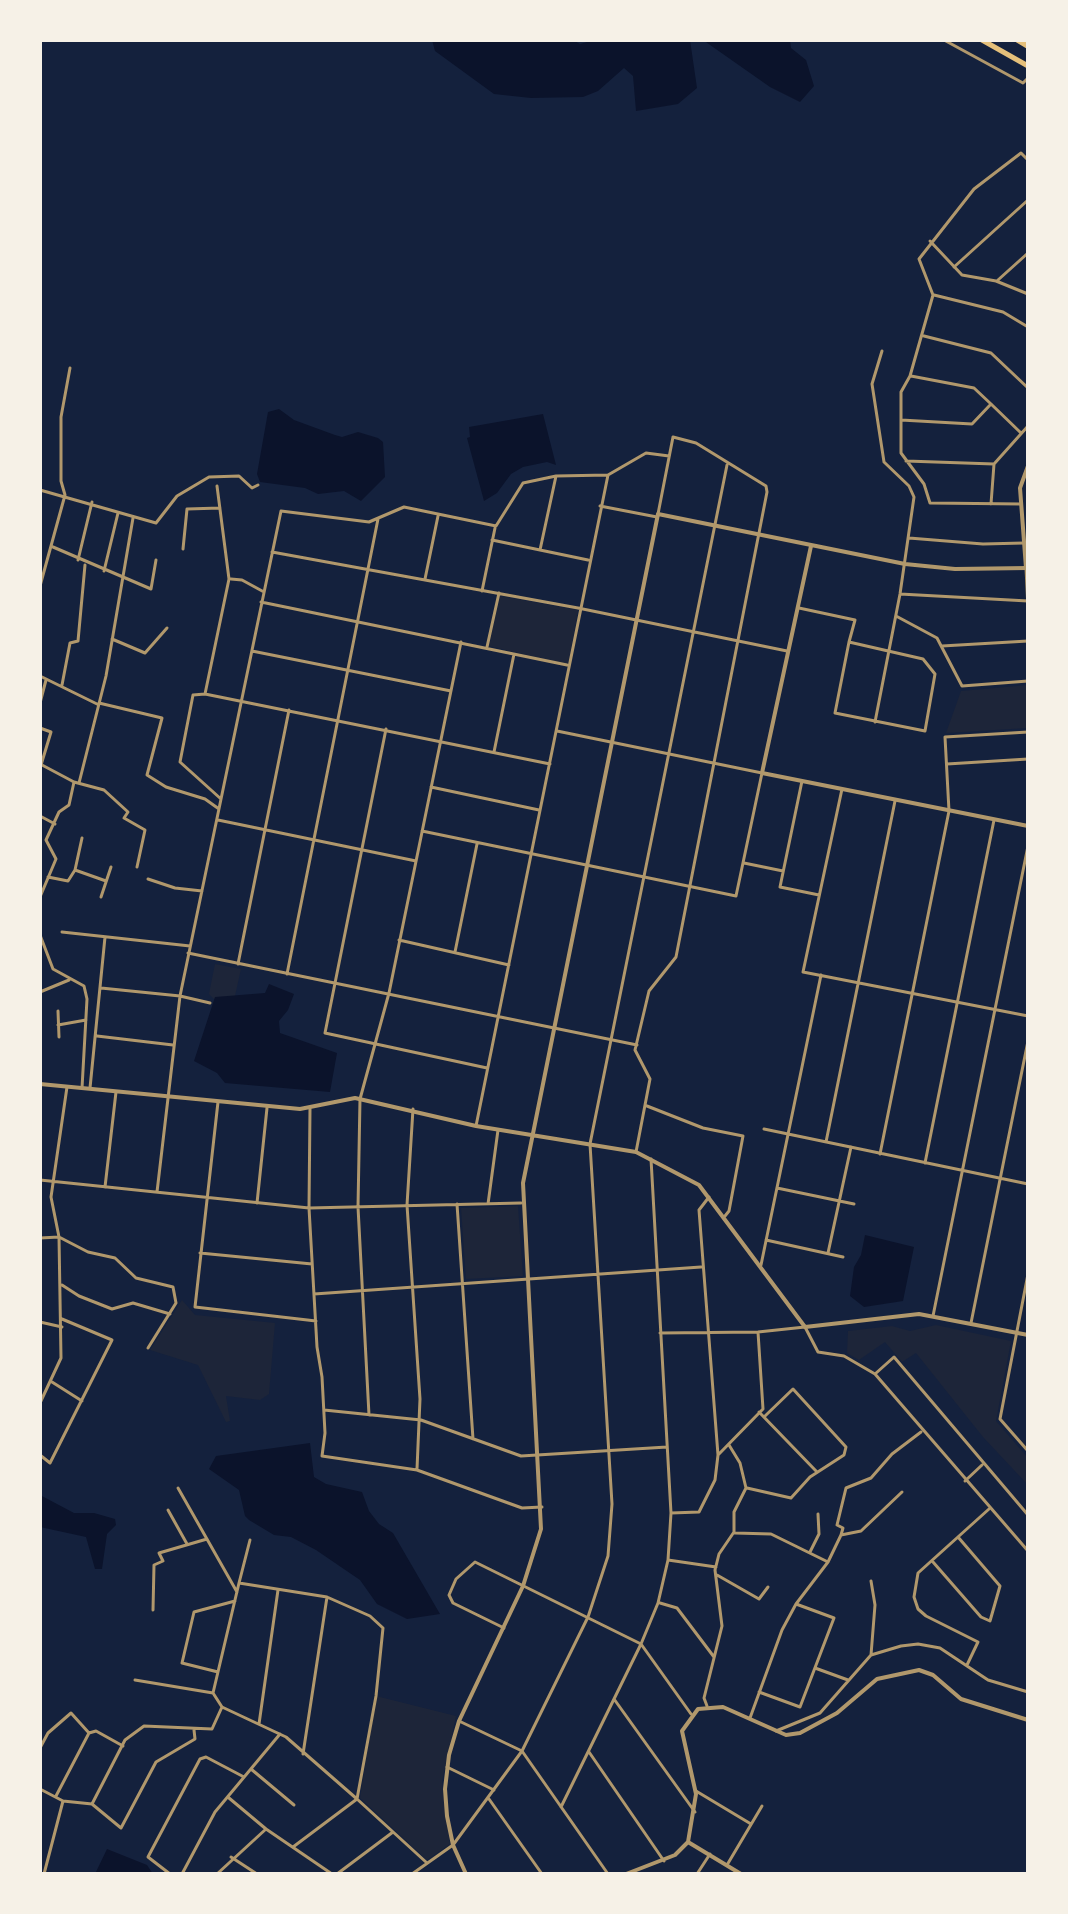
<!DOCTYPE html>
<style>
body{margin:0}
#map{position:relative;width:1068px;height:1914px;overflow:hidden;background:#14213d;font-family:Cabin,sans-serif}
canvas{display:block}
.frame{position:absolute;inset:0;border:42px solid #f6f1e7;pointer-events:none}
</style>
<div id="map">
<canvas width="1068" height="1914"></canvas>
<div class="frame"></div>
</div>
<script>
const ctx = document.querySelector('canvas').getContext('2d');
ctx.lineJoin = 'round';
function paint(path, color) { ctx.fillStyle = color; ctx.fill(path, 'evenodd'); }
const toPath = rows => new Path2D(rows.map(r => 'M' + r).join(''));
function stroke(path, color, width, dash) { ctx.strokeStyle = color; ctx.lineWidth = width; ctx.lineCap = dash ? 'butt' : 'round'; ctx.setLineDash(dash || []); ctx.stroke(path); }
paint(toPath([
 [500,596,578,610,568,665,489,646],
 [1028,685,1028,728,946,733,961,691],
 [215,964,241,969,235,996,214,999,209,994],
 [518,1206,523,1276,466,1279,461,1208],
 [182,1300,195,1315,275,1323,269,1394,260,1400,226,1396,230,1421,226,1422,198,1365,150,1350],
 [936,1325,1011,1341,996,1421,1028,1458,1028,1485,983,1437,916,1353,902,1362,885,1342,859,1360,847,1353,848,1331,892,1326,910,1331],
 [376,1696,456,1716,442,1782,450,1844,427,1860,360,1798]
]), '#1d2539');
paint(toPath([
 [432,40,573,40,580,44,594,40,690,40,697,88,678,104,636,111,633,76,624,68,598,91,583,97,531,98,494,94,435,51],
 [703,40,790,40,791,48,806,60,814,86,800,102,770,87],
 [279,409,294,420,335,435,342,437,358,432,378,438,383,442,385,477,361,501,344,491,318,494,305,488,260,482,257,474,268,412],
 [543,414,556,465,547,462,523,467,511,474,497,493,484,501,467,438,470,437,469,427],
 [269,984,294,994,288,1010,279,1021,280,1033,337,1053,330,1092,225,1083,217,1073,194,1061,215,997,265,993],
 [865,1235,914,1247,903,1301,864,1307,850,1296,854,1267,861,1255],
 [310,1443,314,1477,326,1484,362,1492,369,1511,379,1524,393,1533,440,1614,407,1619,377,1604,360,1580,316,1550,291,1537,274,1535,249,1520,245,1516,239,1490,209,1469,216,1456],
 [40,1495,74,1513,94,1513,115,1519,116,1525,107,1534,102,1569,95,1569,86,1537,40,1527],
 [107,1849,147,1865,153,1874,95,1874]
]), '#0b132b');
stroke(toPath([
 [944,40,1023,83,1028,78],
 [930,241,962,275,996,281,1028,294],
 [954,267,1028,200],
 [998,280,1028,253],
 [934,295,1003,312,1028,327],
 [924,336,991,353,1028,388],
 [911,376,974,388,991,404],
 [901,420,972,424,991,404,1021,433],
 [906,461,994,464],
 [217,486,229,579,205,694,550,764],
 [40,490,156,523,177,496,209,477,239,476,252,488,258,485],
 [991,504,994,464,1028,426],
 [1021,504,930,503,924,484,901,453,901,392,910,376,933,295,919,259,974,189,1021,153,1028,160],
 [600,506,657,517],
 [909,538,983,544,1024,543],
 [492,540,588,560],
 [53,547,151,589,156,560],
 [183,549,187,509,220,508],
 [540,550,556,476],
 [272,552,578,608,787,651],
 [78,560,92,502],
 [1026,568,1028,609],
 [104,571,118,513],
 [231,579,242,580,264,592],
 [425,579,438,516],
 [40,586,65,495,61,481,61,417,70,368],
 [482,591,495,528],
 [900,594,1028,601],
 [261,602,567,665],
 [799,608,855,620,849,642],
 [896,616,937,638,962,686,1028,681],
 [112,639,145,653,167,628],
 [849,642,923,659,935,674,925,731,835,713,849,642],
 [942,646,1028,641],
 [487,647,499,593],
 [252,651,451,691],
 [40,676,97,704],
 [62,685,70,643,78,641,85,565],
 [205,694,193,695,180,762,221,799],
 [40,703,46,680],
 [99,703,162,718,147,775,166,787,205,799,219,809],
 [875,722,900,594,914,497,909,486,884,462,872,384,882,351],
 [40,728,51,732,41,765],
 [386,729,325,1033,487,1068],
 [494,752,514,654],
 [947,764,1028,759],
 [42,765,74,782],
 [802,781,780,887,819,895],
 [79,783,106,676,133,518],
 [431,787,539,810],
 [842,789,803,972,1028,1016],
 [40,816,55,824],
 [218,820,416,861],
 [422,831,736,896,762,773,557,731],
 [744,863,783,871],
 [75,870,106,881],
 [48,877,68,881,75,870,82,838],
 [148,879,175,888,202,891],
 [40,897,56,859,46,840,59,812,69,805,74,782,104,790,128,812,124,818,145,830,137,867],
 [101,897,111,867],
 [62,932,190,946],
 [40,935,53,969,84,986,87,999,82,1088],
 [399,940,509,965],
 [455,952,477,844],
 [188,953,637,1045],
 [238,964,289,710],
 [287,974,378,519],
 [101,988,180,996,210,1003],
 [40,992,69,980],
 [58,1011,59,1037],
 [58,1025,86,1020],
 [97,1036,173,1045],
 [90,1088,105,937],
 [218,1102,195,1307,316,1321],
 [647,1106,703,1128,743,1136,729,1211,725,1216],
 [310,1109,309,1208,317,1347,322,1377,325,1433,322,1456,417,1470,522,1508,542,1507],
 [413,1109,407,1205,420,1399,417,1469],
 [476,1126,608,475,646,453,669,456],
 [764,1129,1028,1184],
 [826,1142,895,801],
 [636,1152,650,1079,635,1050,649,991,676,957,767,492,766,486,696,443,673,437,658,514],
 [880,1154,949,811,945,737,1028,732],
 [925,1163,994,820],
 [40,1180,309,1208,521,1203],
 [105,1187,116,1092],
 [777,1188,854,1204],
 [157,1192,180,996,281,511,369,522,404,507,496,526,523,483,556,476,608,475],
 [257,1203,267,1108],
 [457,1204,473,1439],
 [488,1204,498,1130],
 [40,1238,59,1237,51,1197,67,1087],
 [766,1240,843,1257],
 [200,1253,312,1264],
 [828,1253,851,1147],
 [761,1265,821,975],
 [1028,1274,1000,1419,1028,1451],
 [62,1285,79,1296,112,1309,133,1303,170,1314],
 [314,1294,701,1267],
 [933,1316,1028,846],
 [40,1322,62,1327],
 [971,1323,1028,1041],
 [660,1333,758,1332,805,1327,818,1352,844,1356,875,1374,1028,1551],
 [875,1374,894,1357,1028,1515],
 [52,1382,82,1401],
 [40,1403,61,1358,59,1237,88,1252,115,1258,136,1278,173,1287,176,1303,148,1348],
 [324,1410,421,1420,521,1456,667,1447],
 [759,1412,817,1472],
 [369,1415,358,1207,360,1099,389,993,461,642],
 [40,1455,50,1463,112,1340,62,1319],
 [718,1455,763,1409,758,1332],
 [965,1481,982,1465],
 [178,1488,237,1592],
 [747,1488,791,1498,810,1477,844,1455,846,1447,793,1389,764,1417],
 [168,1510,187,1544],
 [671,1513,699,1512,715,1480,718,1455,699,1210,709,1197],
 [735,1533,771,1534,828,1562],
 [841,1535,861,1531,902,1492],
 [810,1552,819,1534,818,1514],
 [668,1560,716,1567],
 [933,1562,981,1617,990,1621,1000,1586,958,1537],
 [717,1575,759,1599,768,1587],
 [239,1583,250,1540],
 [660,1603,677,1608,714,1657],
 [153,1610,154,1565,163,1561,159,1553,207,1539],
 [504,1628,453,1603,449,1595,456,1579,475,1562,641,1644,691,1714],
 [871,1655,875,1605,871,1581],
 [967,1665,978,1642,926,1616,918,1609,914,1597,918,1573,989,1509],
 [815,1668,848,1680],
 [218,1672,182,1663,194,1612,235,1601],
 [135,1680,213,1693],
 [759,1692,800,1707,834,1618,796,1604],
 [614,1699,695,1812],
 [707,1706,704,1698,722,1626,715,1570,719,1554,734,1532,734,1512,746,1488,740,1463,729,1445],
 [750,1718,782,1630,796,1604,828,1562,841,1535,843,1528,837,1525,846,1488,871,1478,892,1454,921,1432],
 [459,1721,522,1751,608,1874],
 [259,1724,278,1590],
 [776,1731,820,1713,871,1655,901,1646,918,1644,940,1648,988,1680,1028,1692],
 [40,1748,48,1733,71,1713,89,1733],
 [589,1752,664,1861],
 [303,1754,327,1597],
 [447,1767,494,1790],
 [251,1769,294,1805],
 [40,1789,63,1801,92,1804,125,1740,144,1726,212,1729,222,1707],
 [696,1791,751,1824],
 [56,1796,89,1733,96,1731,123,1746],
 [229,1798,266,1829],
 [489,1799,542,1874],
 [92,1804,121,1828,156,1762,195,1739,194,1730],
 [561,1807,641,1644,658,1603,668,1560,671,1513,651,1159],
 [293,1847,357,1799,376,1696,383,1628,370,1616,327,1597,239,1583,213,1693,222,1707,286,1737,357,1799,427,1863],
 [231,1857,257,1874],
 [727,1865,762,1806],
 [44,1874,63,1801],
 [170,1874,148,1857,200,1759,206,1757,244,1777],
 [182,1874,215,1812,280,1734],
 [217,1874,266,1829,332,1874],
 [337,1874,393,1832],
 [412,1874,453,1845,522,1751,588,1617,608,1556,612,1504,590,1144,727,465],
 [697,1874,710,1854]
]), '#b1986c', 3);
stroke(toPath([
 [811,546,762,773,1028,826],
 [1026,568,1020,488,1028,466],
 [40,1084,300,1109,355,1098,476,1126,636,1152,699,1185,805,1327,919,1314,1028,1335],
 [688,1842,741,1874],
 [466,1874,453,1845,447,1816,445,1789,449,1755,459,1721,523,1586,541,1529,523,1183,658,514,905,564,955,569,1028,568],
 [626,1874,675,1855,688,1842,696,1794,682,1731,698,1709,723,1707,786,1735,800,1733,837,1713,877,1679,919,1670,933,1675,961,1699,1028,1720]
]), '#b1986c', 4);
stroke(toPath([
 [982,40,1028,66]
]), '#e5c07b', 5);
stroke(toPath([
 [1018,40,1028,46]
]), '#e5c07b', 6);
</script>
